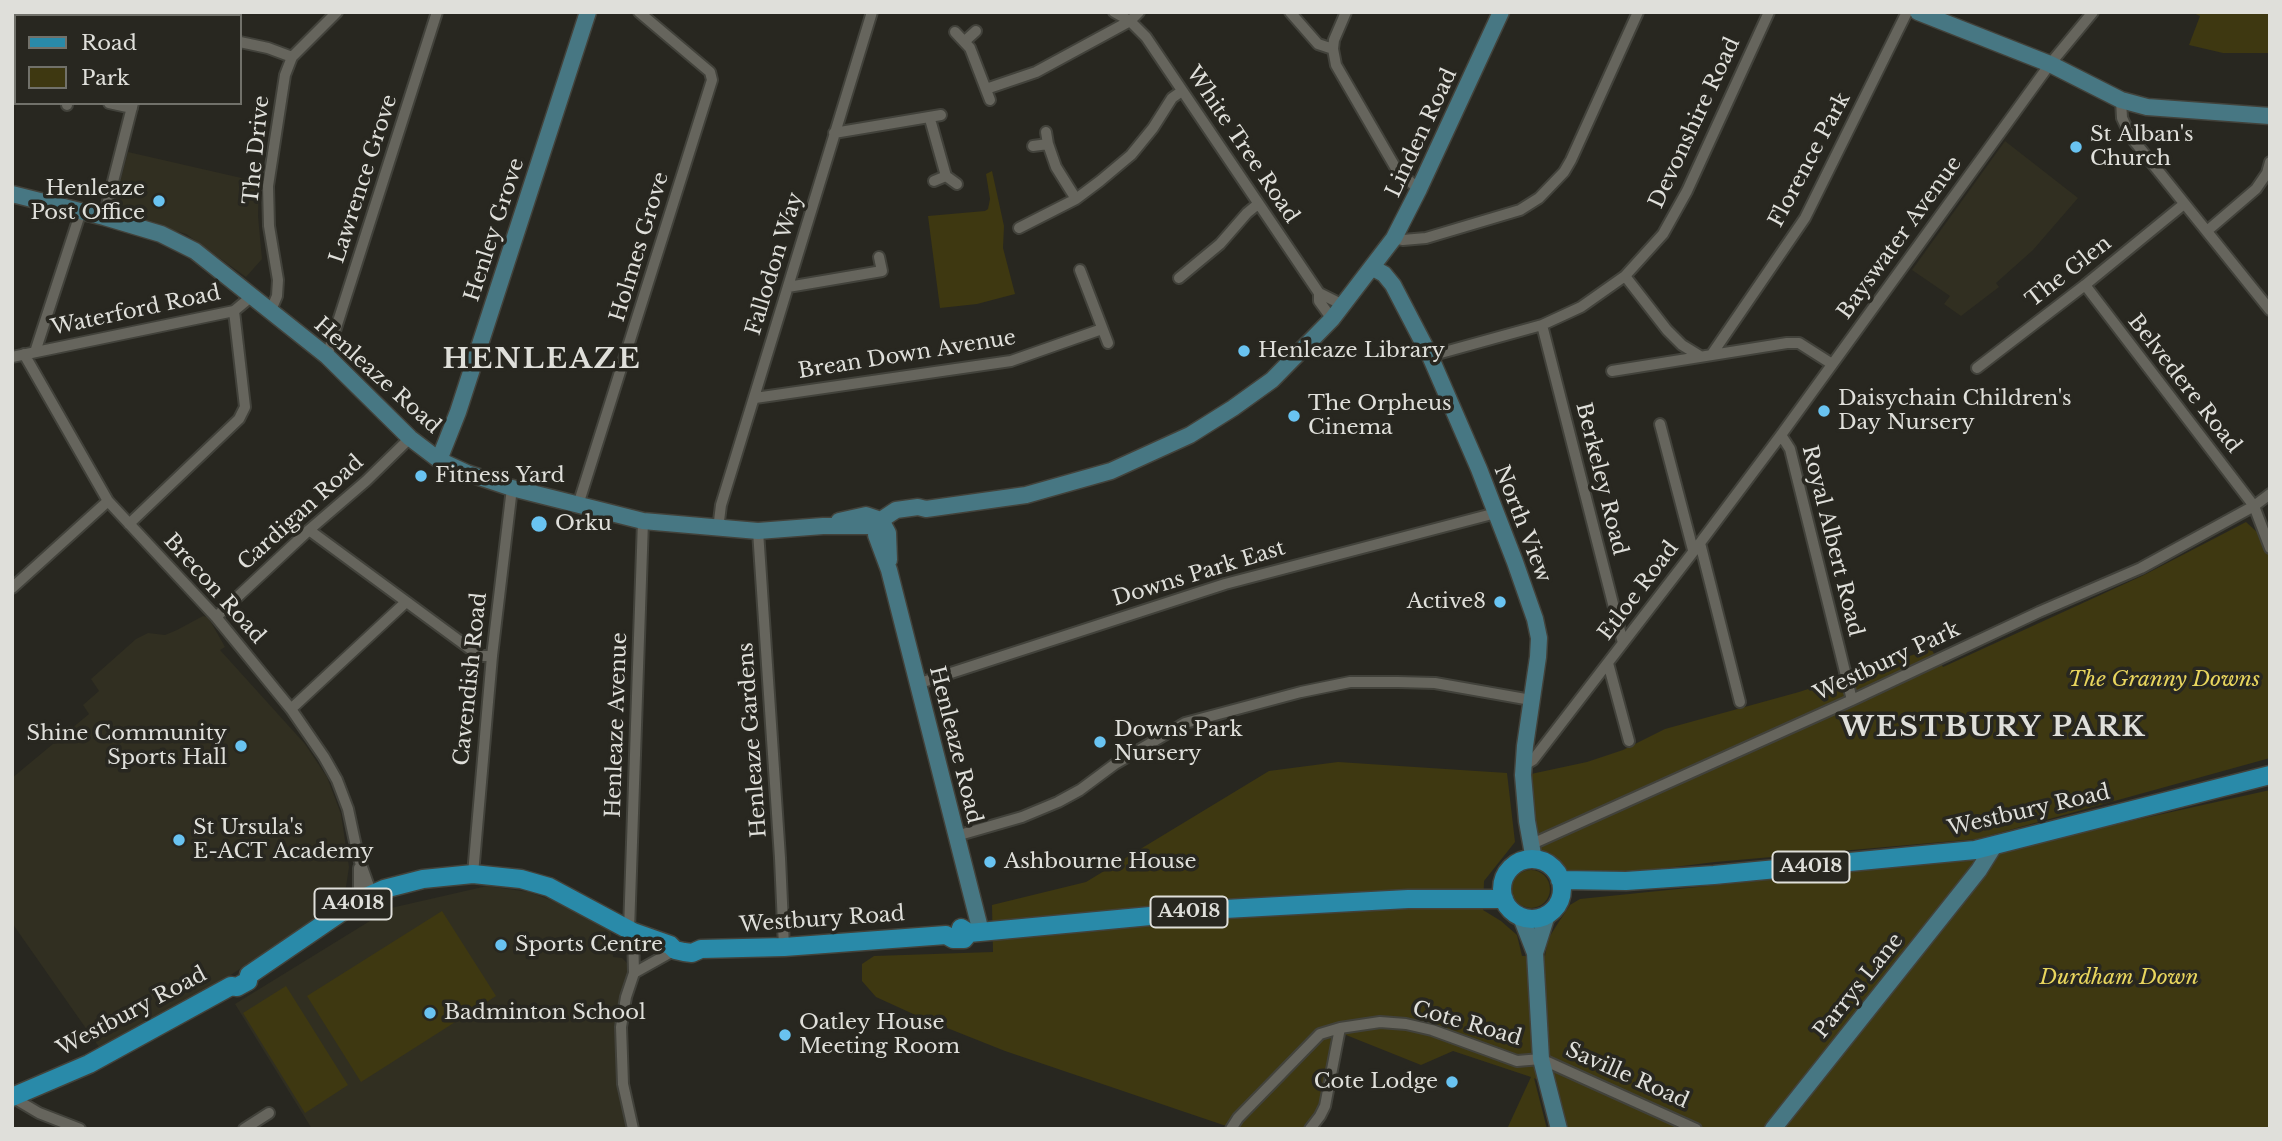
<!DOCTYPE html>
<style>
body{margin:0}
#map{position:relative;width:2282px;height:1141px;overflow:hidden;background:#282720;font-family:"Libre Baskerville",serif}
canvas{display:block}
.frame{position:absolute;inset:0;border:14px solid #dfdfda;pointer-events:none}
.legend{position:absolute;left:14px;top:14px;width:228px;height:91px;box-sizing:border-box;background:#282720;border:2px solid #71716a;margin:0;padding:9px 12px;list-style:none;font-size:21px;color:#dfdfda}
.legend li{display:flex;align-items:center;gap:14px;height:35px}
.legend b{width:35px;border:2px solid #71716a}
</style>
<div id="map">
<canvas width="2282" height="1141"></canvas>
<div class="frame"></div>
<ul class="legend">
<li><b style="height:9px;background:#298aa9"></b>Road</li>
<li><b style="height:19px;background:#3e3811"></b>Park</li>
</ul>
</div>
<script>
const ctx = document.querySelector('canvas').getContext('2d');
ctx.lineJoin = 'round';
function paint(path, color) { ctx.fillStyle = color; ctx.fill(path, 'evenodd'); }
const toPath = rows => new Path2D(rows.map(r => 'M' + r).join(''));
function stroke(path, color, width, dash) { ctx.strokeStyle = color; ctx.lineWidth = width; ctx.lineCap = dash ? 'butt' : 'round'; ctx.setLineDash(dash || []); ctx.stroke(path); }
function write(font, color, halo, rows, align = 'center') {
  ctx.font = font + ' "Libre Baskerville",serif'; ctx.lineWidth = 7; ctx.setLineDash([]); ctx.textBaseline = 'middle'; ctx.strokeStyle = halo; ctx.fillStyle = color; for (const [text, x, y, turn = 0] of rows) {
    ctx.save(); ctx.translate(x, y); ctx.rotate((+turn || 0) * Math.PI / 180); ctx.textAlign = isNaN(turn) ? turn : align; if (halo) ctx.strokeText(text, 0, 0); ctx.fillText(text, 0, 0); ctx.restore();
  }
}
paint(toPath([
 [2005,141,2078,198,2033,250,1996,283,1999,287,1961,316,1944,304,1950,296,1912,270],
 [128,152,259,182,258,216,262,259,246,277,186,234,112,212],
 [203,616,208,617,225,647,220,650,305,744,327,777,341,814,349,867,345,893,339,902,325,913,106,1057,12,923,12,778,89,714,83,705,99,691,91,679,136,639,148,633,165,635,177,630],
 [487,886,529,892,580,911,609,930,611,933,613,957,622,958,630,966,622,997,620,1084,627,1129,312,1129,235,1004,391,908]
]), '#312f21');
paint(toPath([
 [2191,12,2270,12,2270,53,2223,53,2189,45,2200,16],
 [992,171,1004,226,1003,248,1015,294,977,304,940,308,928,216,985,211,988,209,990,199,986,174],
 [2246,522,2270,544,2270,758,1977,839,1715,862,1569,880,1532,849,1531,774,1587,762,1623,750,1665,729,1799,692,1931,649,1943,667,2144,575],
 [1338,762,1507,773,1515,842,1484,881,1483,910,1501,921,1517,935,1522,956,1545,956,1548,939,1560,920,1570,905,1580,899,1952,861,2270,790,2270,1129,1566,1129,1557,1090,1534,1078,1547,1129,1507,1129,1531,1077,1453,1051,1421,1065,1336,1031,1325,1089,1317,1113,1304,1129,1235,1129,1005,1051,922,1018,876,997,862,981,862,964,874,956,993,952,992,905,1086,882,1269,771],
 '1512 889a19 19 0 1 1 38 0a19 19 0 1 1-38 0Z',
 [442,911,496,996,361,1082,307,996],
 [286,986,348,1085,305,1113,243,1013]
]), '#3e3811');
const street = toPath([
 [1114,12,1130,21,1146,37,1319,293,1319,301,1332,319],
 [1290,12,1318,44,1333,49],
 [1346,12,1334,40,1333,49,1336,65,1398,172,1419,189],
 [156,16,157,12],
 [955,32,970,48,990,100],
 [965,41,976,31],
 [240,42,268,48,292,57],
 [986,89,1036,72,1130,21,1139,12],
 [2121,100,2122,118,2131,137,2270,310],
 [109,103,132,108],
 [67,105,67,103],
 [930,119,946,176],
 [1046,132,1048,144,1056,167,1076,199],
 [834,133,941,115],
 [1033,146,1048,144],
 [934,181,946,176,957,184],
 [104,217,133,103],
 [1019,228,1076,199,1100,181,1131,155,1153,128,1172,98,1182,91],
 [2207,231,2256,189,2267,173,2270,162],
 [1394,238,1403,240,1426,238,1520,210,1539,198,1564,172,1571,160,1638,12],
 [1080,270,1108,343],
 [1625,276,1667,330,1682,345,1700,356],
 [1179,278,1220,244,1247,213,1258,204],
 [2085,285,2254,506,2270,548],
 [788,287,882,271,879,257],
 [1319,293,1343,305],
 [271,310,277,296,278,280,269,226,268,186,285,75,292,57,337,12],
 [1542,325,1623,643],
 [35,352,81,211],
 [24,354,108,501,216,617,291,709,324,757,337,780,348,809,358,856,372,895],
 [1712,354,1805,218,1907,12],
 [327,356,437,12],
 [1430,356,1542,325,1581,307,1625,276,1663,234,1687,191,1769,12],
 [12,357,234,311,252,296],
 [1977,368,2085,285,2184,204],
 [1612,371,1787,343,1799,343,1832,364],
 [755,398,1011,361,1102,329],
 [1660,424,1693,550],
 [1781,435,1790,449,1852,700],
 [578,505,712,80,710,72,639,12],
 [129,524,239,419,245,407,234,311],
 [718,529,721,505,872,12],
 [309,530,480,656,492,656],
 [758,531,780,858,784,947],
 [1700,543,1740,702],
 [12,588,108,501],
 [216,617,309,530,366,481,410,438],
 [1608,663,1629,741],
 [917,684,1225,584,1496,513],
 [291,709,406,602],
 [1523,766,1533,760,1700,543,1781,435,2050,64,2093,12],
 [956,836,1022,817,1058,802,1080,790,1115,764,1185,723,1301,692,1350,682,1398,682,1435,683,1531,700],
 [1532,844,1852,700,2039,612,2141,568,2254,506,2270,494],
 [359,868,359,900],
 [473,874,492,656,512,488],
 [629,930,643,521],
 [634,973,675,950],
 [12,1097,39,1113,80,1129],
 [244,1129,269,1113],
 [633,1129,623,1084,621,1027,626,997,634,973,633,932],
 [1231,1129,1238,1118,1320,1034,1340,1028,1380,1022,1406,1024,1432,1030,1517,1061,1541,1059,1696,1129],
 [1310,1129,1320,1116,1325,1106,1340,1028]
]);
const secondary = toPath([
 [1918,12,2050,64,2121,100,2147,107,2270,116],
 [12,194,104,217,161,234,195,251,327,356,410,438,439,460,467,473,512,488,643,521,758,531,823,526,866,526,881,520,896,510,918,507,926,509,1026,495,1111,471,1190,435,1233,408,1272,380,1332,319,1394,238,1419,189,1501,12],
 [1373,268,1384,274,1393,285,1430,356,1479,469,1515,562,1535,619,1539,638,1538,657,1525,746,1523,775,1527,821,1534,860],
 [439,460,458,412,588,12],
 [881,520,876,535,889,570,981,932],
 [839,521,866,515,881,520,888,533,889,560],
 [1521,917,1535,953,1541,1059,1559,1129],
 [1535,953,1547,915],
 [1773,1129,1979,870,1994,846]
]);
const primary = toPath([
 '1502 889a30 30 0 1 1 60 0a30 30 0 1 1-60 0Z',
 [1560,880,1626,881,1714,875,1975,850,2270,775],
 [961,928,969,933,1225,909,1408,899,1504,899],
 [12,1097,89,1064,231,986,237,987,248,981,249,975,359,900,384,889,423,879,473,874,521,879,549,887,633,932,670,945,675,950,684,952,692,953,701,949,784,947,946,935,953,939,964,939,969,933]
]);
stroke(street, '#42423b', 14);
stroke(secondary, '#42423b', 19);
stroke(primary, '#42423b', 21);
stroke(street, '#66655d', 10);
stroke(secondary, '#477783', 16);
stroke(primary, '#298aa9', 18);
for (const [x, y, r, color] of [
 [2076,147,7,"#69c3f1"],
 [159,201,7,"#69c3f1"],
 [1244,351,7,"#69c3f1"],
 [1824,411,7,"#69c3f1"],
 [1294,416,7,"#69c3f1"],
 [421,476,7,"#69c3f1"],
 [539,524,9,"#69c3f1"],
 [1500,602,7,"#69c3f1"],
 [1100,742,7,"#69c3f1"],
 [241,746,7,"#69c3f1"],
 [179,840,7,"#69c3f1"],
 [990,862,7,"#69c3f1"],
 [501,945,7,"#69c3f1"],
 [430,1013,7,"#69c3f1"],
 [785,1035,7,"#69c3f1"],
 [1452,1082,7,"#69c3f1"]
]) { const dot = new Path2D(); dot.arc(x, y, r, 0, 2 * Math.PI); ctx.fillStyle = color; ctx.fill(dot); stroke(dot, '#282720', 2.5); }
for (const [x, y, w] of [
 [1811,867,77],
 [353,904,77],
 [1189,912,77]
]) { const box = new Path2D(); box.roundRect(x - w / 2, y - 15.5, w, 31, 5); ctx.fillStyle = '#282720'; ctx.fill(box); stroke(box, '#dfdfda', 2); }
write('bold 19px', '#dfdfda', null, [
 ["A4018",1811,867],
 ["A4018",353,904],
 ["A4018",1189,912]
]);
write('21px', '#dfdfda', '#282720', [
 ["Devonshire Road",1695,123,-65],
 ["Linden Road",1422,133,-65],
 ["White Tree Road",1242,145,56],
 ["The Drive",257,150,-84],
 ["Florence Park",1810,160,-62],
 ["Lawrence Grove",364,179,-72],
 ["Henley Grove",495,230,-72],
 ["Bayswater Avenue",1900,238,-54],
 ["Holmes Grove",640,247,-73],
 ["Fallodon Way",775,264,-73],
 ["The Glen",2069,272,-38],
 ["Waterford Road",136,311,-12],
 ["Brean Down Avenue",907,355,-9],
 ["Henleaze Road",377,376,42],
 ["Belvedere Road",2184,384,52],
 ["Berkeley Road",1601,479,76],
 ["Cardigan Road",301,513,-42],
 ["North View",1522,524,69],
 ["Royal Albert Road",1832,541,76],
 ["Downs Park East",1199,574,-17],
 ["Brecon Road",214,589,48],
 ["Etloe Road",1639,591,-53],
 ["Westbury Park",1887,662,-25],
 ["Cavendish Road",471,679,-84],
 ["Henleaze Avenue",617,725,-88],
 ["Henleaze Gardens",753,740,-94],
 ["Henleaze Road",955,745,76],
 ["Westbury Road",2029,811,-13],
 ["Westbury Road",822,920,-4],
 ["Parrys Lane",1859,986,-51],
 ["Westbury Road",132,1012,-28],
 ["Cote Road",1467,1024,16],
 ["Saville Road",1627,1076,24]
]);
write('21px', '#dfdfda', '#282720', [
 ["St Alban's",2090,135],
 ["Church",2090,159],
 ["Henleaze",145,189,"right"],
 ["Post Office",145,213,"right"],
 ["Henleaze Library",1258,351],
 ["Daisychain Children's",1838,399],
 ["Day Nursery",1838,423],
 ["The Orpheus",1308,404],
 ["Cinema",1308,428],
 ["Fitness Yard",435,476],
 ["Orku",555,524],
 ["Active8",1486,602,"right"],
 ["Downs Park",1114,730],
 ["Nursery",1114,754],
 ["Shine Community",227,734,"right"],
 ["Sports Hall",227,758,"right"],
 ["St Ursula's",193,828],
 ["E-ACT Academy",193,852],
 ["Ashbourne House",1004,862],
 ["Sports Centre",515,945],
 ["Badminton School",444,1013],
 ["Oatley House",799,1023],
 ["Meeting Room",799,1047],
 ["Cote Lodge",1438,1082,"right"]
], 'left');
write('italic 21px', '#e8d55d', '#282720', [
 ["The Granny Downs",2164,680],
 ["Durdham Down",2119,978]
]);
ctx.letterSpacing = '2px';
write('bold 28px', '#dfdfda', '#282720', [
 ["HENLEAZE",542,360],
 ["WESTBURY PARK",1993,728]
]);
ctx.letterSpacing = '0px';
</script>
